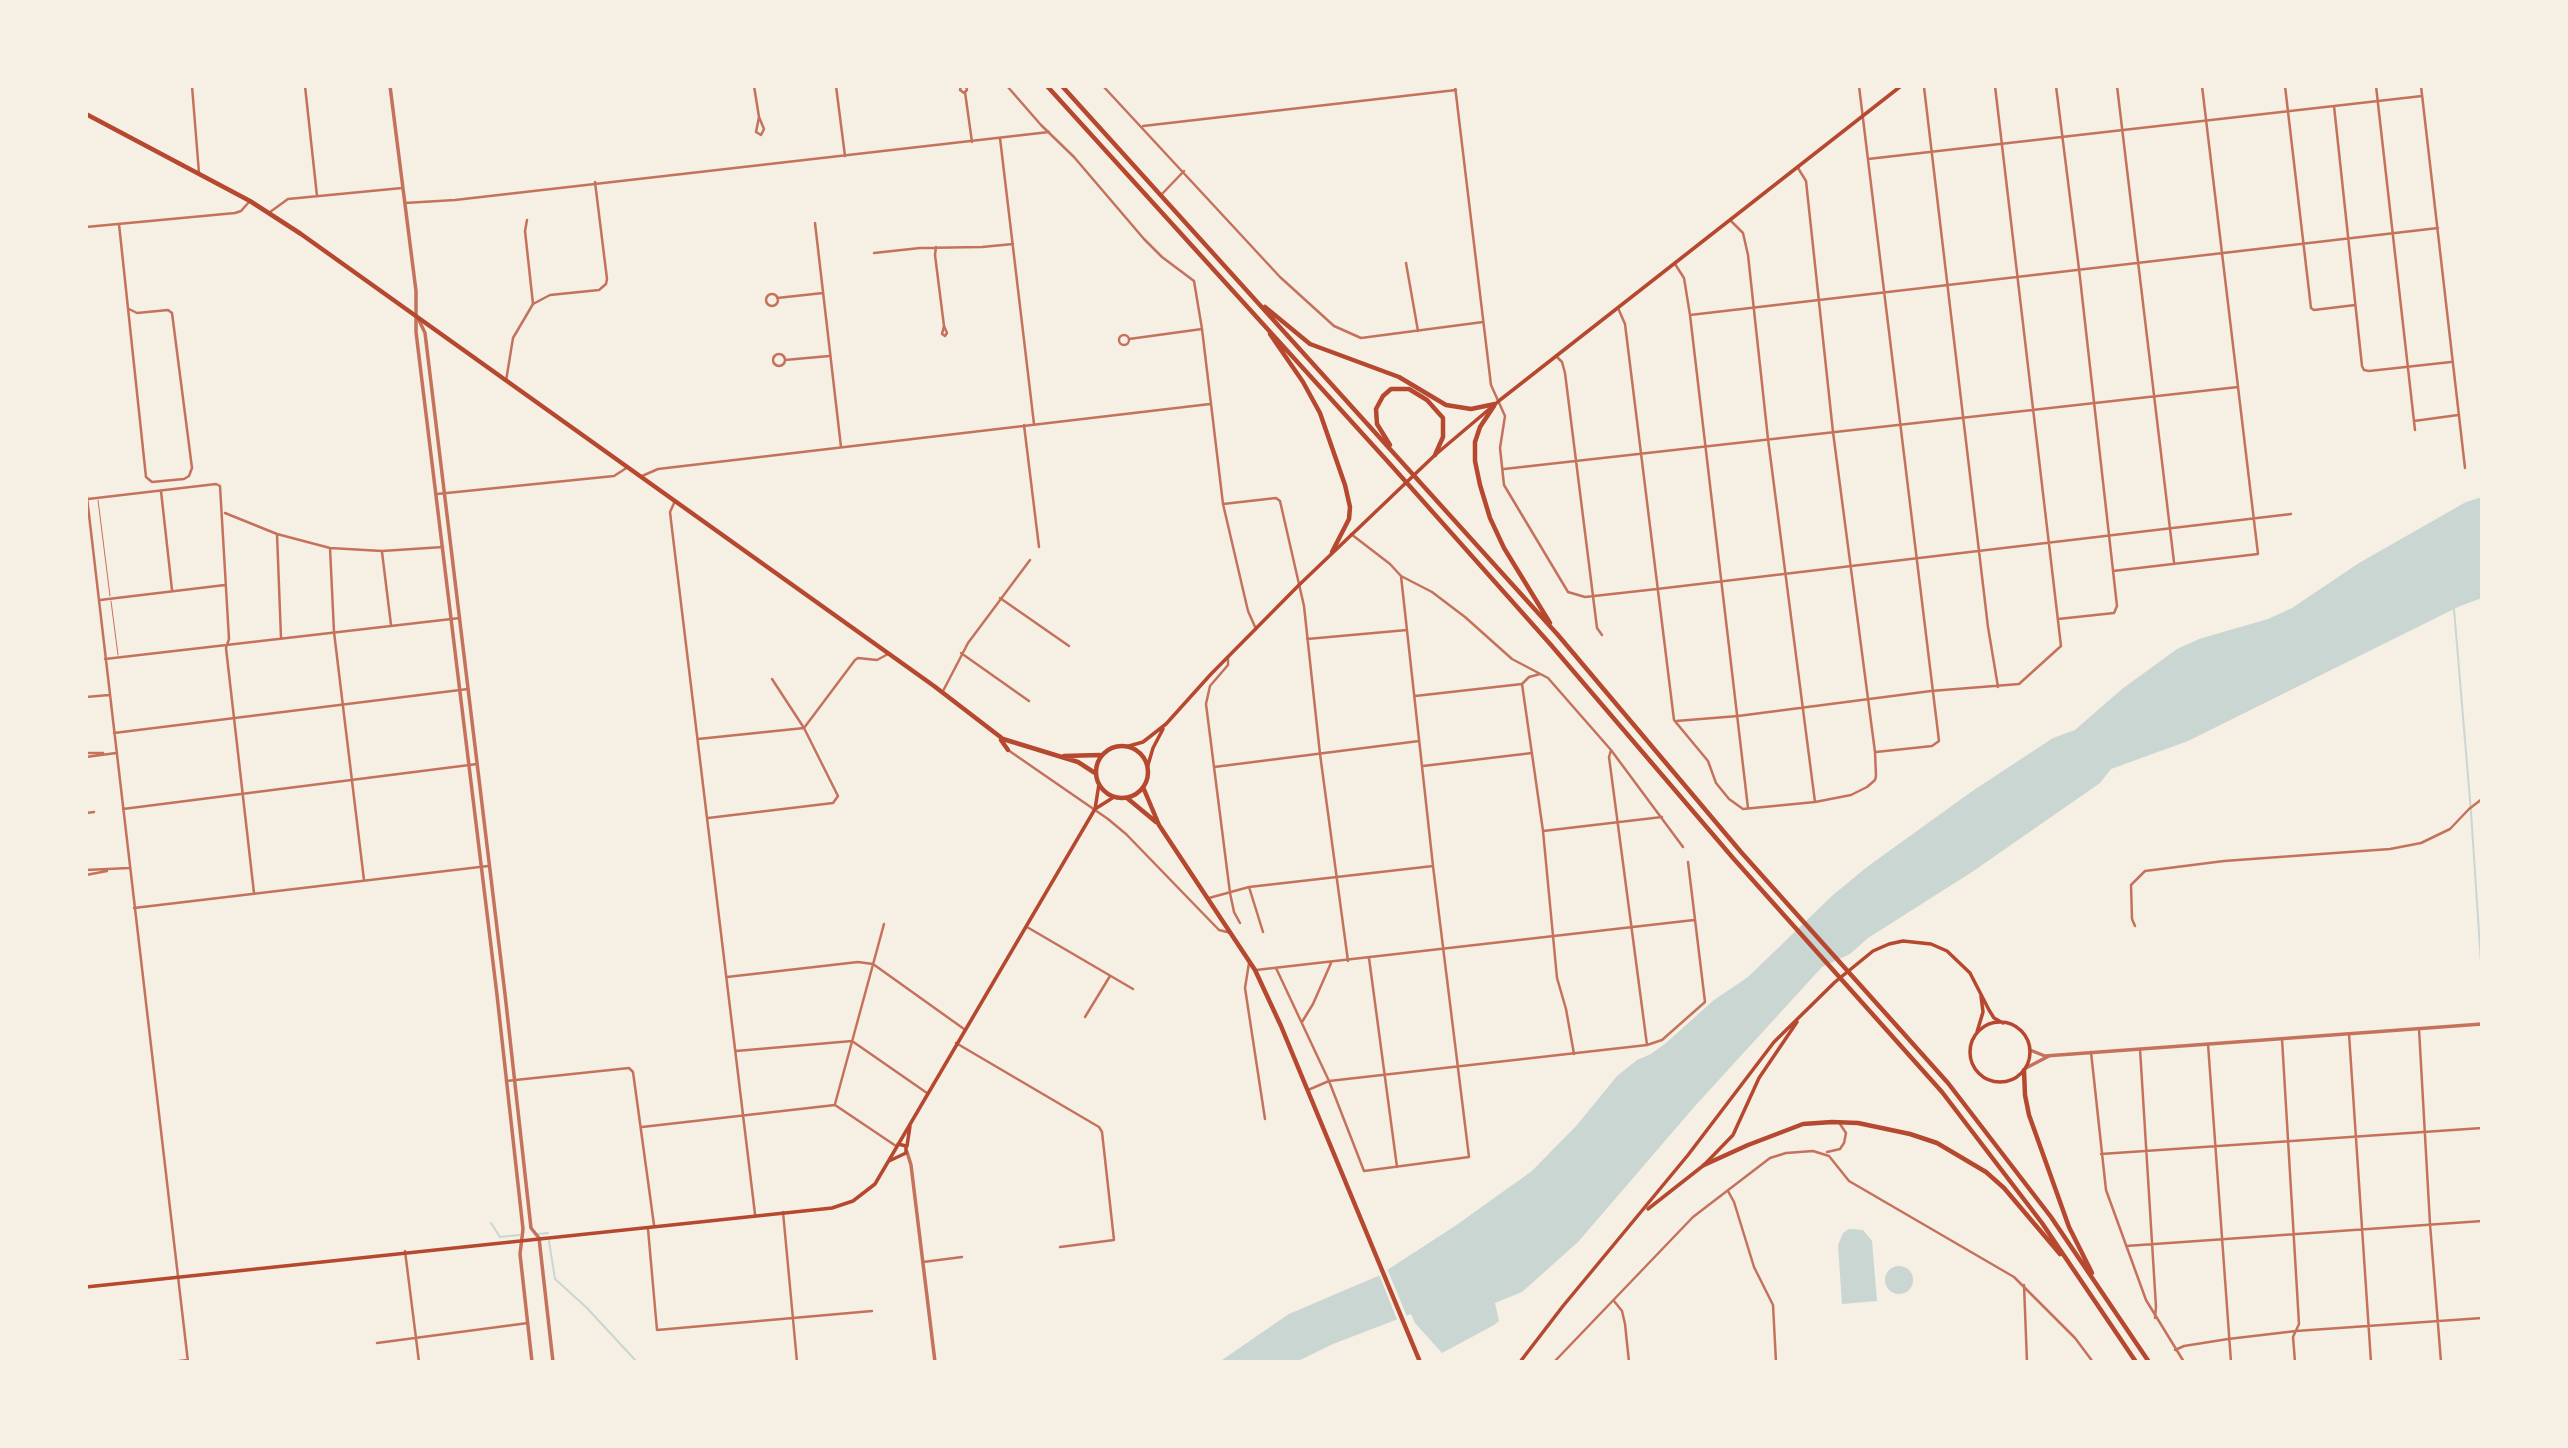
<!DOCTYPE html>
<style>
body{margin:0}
#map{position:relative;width:2568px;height:1448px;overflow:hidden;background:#f6efe4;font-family:Figtree,sans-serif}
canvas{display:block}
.frame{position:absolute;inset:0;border:88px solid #f6efe4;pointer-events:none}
</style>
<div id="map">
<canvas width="2568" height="1448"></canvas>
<div class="frame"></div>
</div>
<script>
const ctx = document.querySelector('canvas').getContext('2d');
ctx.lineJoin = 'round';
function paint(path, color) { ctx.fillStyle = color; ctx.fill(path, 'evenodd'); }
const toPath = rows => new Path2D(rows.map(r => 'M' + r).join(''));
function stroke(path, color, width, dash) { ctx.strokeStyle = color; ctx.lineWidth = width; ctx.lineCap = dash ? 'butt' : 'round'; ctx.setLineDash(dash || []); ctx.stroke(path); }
paint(toPath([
 [2482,497,2482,598,2460,606,2188,741,2111,769,2100,783,1972,872,1868,938,1850,954,1822,967,1695,1106,1578,1242,1522,1292,1495,1303,1499,1321,1494,1325,1442,1353,1415,1323,1411,1314,1333,1344,1296,1362,1219,1362,1289,1314,1378,1276,1455,1226,1532,1171,1577,1125,1617,1076,1637,1060,1651,1054,1666,1043,1714,1000,1748,977,1833,895,1867,867,1971,792,2053,738,2075,730,2122,689,2177,649,2199,639,2268,619,2292,608,2359,563,2466,502],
 [1849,1229,1863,1230,1872,1241,1877,1301,1842,1304,1838,1245,1843,1233],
 '1885 1280a14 14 0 1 1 28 0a14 14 0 1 1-28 0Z'
]), '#c9d6d2');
paint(toPath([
 [1386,1266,1408,1319,1398,1322,1378,1272]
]), '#f6efe4');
stroke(toPath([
 [2454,609,2471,812,2482,978],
 [491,1223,500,1237,519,1235],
 [538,1234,548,1233],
 [549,1241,555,1279,586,1307,637,1362]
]), '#c9d6d2', 2);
stroke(toPath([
 [98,500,110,596],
 [111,601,118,655]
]), '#c5725c', 1);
stroke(toPath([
 [192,86,199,173],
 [305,86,317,196],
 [754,86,759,117,764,129,761,135,756,132,759,117],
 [836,86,845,156],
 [961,86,960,90,964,93,967,90,966,86],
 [1007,86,1041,125,1074,157,1144,239,1162,257,1194,281,1202,329,1223,504,1248,611,1256,629],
 [1103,86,1280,277,1334,326,1361,338,1483,322],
 [1455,86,1491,385,1505,416,1500,448,1504,485,1568,592,1585,597,1657,589,2291,514],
 [1859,86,1939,741,1932,746,1876,752],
 [2056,86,2079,269,2117,606,2114,613,2058,619],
 [2117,86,2174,562],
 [2285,86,2311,308,2314,310,2355,305],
 [2376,86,2415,430],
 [2421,86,2465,468],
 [1924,87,1988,627,1998,687],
 [965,92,972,142],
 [2334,106,2362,366,2364,370,2369,371,2451,362],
 [1143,126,1456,90],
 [1000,138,1034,424],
 [1868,159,2422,96],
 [1162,194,1184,171],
 [405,203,455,200,1049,132],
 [270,212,288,199,402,188],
 [1730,220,1743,233,1748,255,1768,439,1815,802],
 [815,223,841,447],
 [119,224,146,477,152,482,184,479,189,476,192,468,172,313,168,310,137,313,129,309],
 [86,227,235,213,241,211,249,202],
 [936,247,935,255,944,326,942,334,945,336,947,333,944,326],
 [874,253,920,248,982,247,1013,244],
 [1406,263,1418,331],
 [1675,264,1684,278,1690,315,1748,808],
 '766 300a6 6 0 1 1 12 0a6 6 0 1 1-12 0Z',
 [777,298,823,293],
 [533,304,550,295,599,290,606,284,607,279,595,182],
 [1618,308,1625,324,1674,720,1708,761,1716,783,1729,799,1743,809,1815,802,1851,795,1867,787,1875,780,1876,776,1875,752,1833,432,1806,181,1798,168],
 [1690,315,2438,228],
 '1119 340a5 5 0 1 1 10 0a5 5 0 1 1-10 0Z',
 [1129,339,1202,329],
 '773 360a6 6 0 1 1 12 0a6 6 0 1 1-12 0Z',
 [1556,356,1562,362,1565,373,1597,628,1602,635],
 [785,360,829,356],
 [506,381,513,338,533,304,525,231,527,220],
 [2414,421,2458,415],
 [1024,425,1039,547],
 [1504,469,2238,387],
 [642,476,658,469,1210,404],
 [86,489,188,1362],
 [161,491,172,590],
 [437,494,614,476,628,467],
 [88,499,216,484,220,486,229,639,226,648,254,893],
 [675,501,670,512,672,529,755,1214],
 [1223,504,1276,498,1280,501,1304,606,1320,754,1348,961],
 [225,513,277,534,330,548,382,551,443,547],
 [277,534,281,638],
 [1351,534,1390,564,1401,576,1432,592,1465,617,1512,659,1548,678,1611,750,1683,847],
 [330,548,334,632,364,880],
 [382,552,391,625],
 [2113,571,2258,554,2202,86],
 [1000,598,1069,646],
 [100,600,225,585],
 [1307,639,1407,630],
 [961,653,1029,701],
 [1228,658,1228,665,1210,686,1206,704,1230,893,1234,912,1240,923],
 [105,659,460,618],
 [1540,674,1529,677,1522,684,1543,831,1557,978,1566,1009,1574,1054],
 [942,693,968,643,1030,560],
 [1415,696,1522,684],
 [86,697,109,695],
 [1676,721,1738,716,1931,691,2019,684,2061,646,1995,86],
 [114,733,468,689],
 [698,739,804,728,855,660,858,658,877,660,888,654],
 [1008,750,1108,819,1126,834,1219,930,1231,933],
 [1611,750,1609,757,1647,1045],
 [86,753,103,753],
 [86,757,116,753],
 [1423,766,1532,753],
 [1214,767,1419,741],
 [123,809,477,764],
 [86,813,94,812],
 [708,818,833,803,838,796,804,728,772,679],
 [1543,831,1662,817],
 [86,870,129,868],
 [86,875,107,871],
 [1249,887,1263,932],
 [1209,898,1249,887,1433,866],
 [134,908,488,866],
 [2135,926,2132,919,2131,885,2145,871,2224,861,2390,849,2421,843,2450,829,2469,809,2482,799],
 [1027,927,1133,989],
 [1369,958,1397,1167],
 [1249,963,1245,988,1265,1119],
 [1276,968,1329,1081,1364,1171,1469,1157,1433,866,1401,576],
 [1256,970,1694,920],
 [727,977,858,962,873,964,964,1029],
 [1085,1017,1110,976],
 [1302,1022,1313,1004,1331,963],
 [2419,1029,2430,1224,2441,1362],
 [2349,1034,2371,1362],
 [2282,1039,2299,1324,2293,1337,2295,1362],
 [956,1043,1099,1127,1102,1132,1114,1240,1060,1247],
 [2208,1044,2231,1362],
 [2140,1049,2156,1307,2155,1318],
 [736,1051,852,1041,927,1093],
 [2091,1052,2106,1190,2146,1300,2184,1362],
 [506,1081,629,1068,633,1072,654,1225],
 [1308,1090,1329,1081,1647,1045,1662,1040,1705,1002,1688,862],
 [835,1104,884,924],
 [642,1127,835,1105,896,1146],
 [1827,1152,1840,1149,1844,1143,1846,1133,1840,1124],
 [2101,1154,2482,1128],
 [1728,1191,1734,1202,1754,1267,1773,1305,1776,1362],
 [783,1212,797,1362],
 [648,1229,657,1330,872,1311],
 [2126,1246,2482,1221],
 [405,1251,419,1362],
 [923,1262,962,1257],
 [2024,1285,2027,1362],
 [1614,1301,1622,1311,1625,1324,1629,1362],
 [377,1343,528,1323],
 [2175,1350,2184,1346,2228,1339,2296,1331,2482,1318],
 [172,1362,187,1360],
 [1554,1362,1693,1217,1770,1158,1786,1153,1813,1151,1829,1156,1849,1181,2014,1277,2075,1338,2093,1362]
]), '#c5725c', 2.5);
stroke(toPath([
 [390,86,416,291,416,332,497,995,523,1229,520,1254,532,1362],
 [418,318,425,333,505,994,531,1228,539,1238,553,1362],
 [2030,1050,2045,1056,2482,1024],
 [2026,1068,2049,1056],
 [907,1152,911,1165,935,1362],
 [2083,1362,2094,1362]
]), '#c5725c', 3.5);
stroke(toPath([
 [1129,746,1143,742,1166,724,1211,674,1299,585,1435,455,1500,400,1901,86],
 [1148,765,1153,748,1163,729],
 [1095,809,1114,797],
 '1970 1052a30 30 0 1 1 60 0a30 30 0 1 1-60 0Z',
 [1977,1032,1983,1012,1981,996],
 [907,1146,910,1126],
 [889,1161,906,1153,906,1146,898,1144],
 [1648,1209,1704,1165,1733,1135,1759,1078,1797,1022],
 [86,1287,832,1208,853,1201,875,1184,1095,809,1099,784],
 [1520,1362,1563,1306,1688,1155,1774,1042,1835,982,1873,951,1889,944,1903,941,1931,944,1947,951,1970,973,1989,1010,1994,1018,2003,1023]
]), '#b5482f', 3.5);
stroke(toPath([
 [86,114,250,201,301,234,934,686,1003,739,1078,762,1095,773],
 [1001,740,1008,750],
 '1096 772a26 26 0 1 1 52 0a26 26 0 1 1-52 0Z',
 [1064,756,1100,755],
 [1143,787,1159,825,1255,970,1281,1026,1420,1362],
 [1127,798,1156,822]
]), '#b5482f', 4.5);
stroke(toPath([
 [1047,86,1390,464,1551,645,1733,858,1942,1092,2042,1223,2136,1362],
 [1062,86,1558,635,1741,852,1948,1083,2051,1217,2149,1362],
 [1265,307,1310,344,1399,377,1446,405,1471,409,1495,404],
 [1270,334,1303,382,1320,413,1345,485,1350,507,1349,519,1332,552],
 [1494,406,1480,427,1475,442,1475,461,1480,485,1490,518,1504,548,1550,623],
 [1390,445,1377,424,1376,409,1383,396,1391,389,1409,389,1427,400,1443,418,1443,437,1435,455],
 [2024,1070,2025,1095,2029,1115,2069,1227,2092,1273],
 [1704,1165,1748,1145,1803,1124,1832,1122,1858,1123,1910,1134,1937,1143,1986,1172,2004,1188,2060,1254]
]), '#b5482f', 4.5);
</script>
